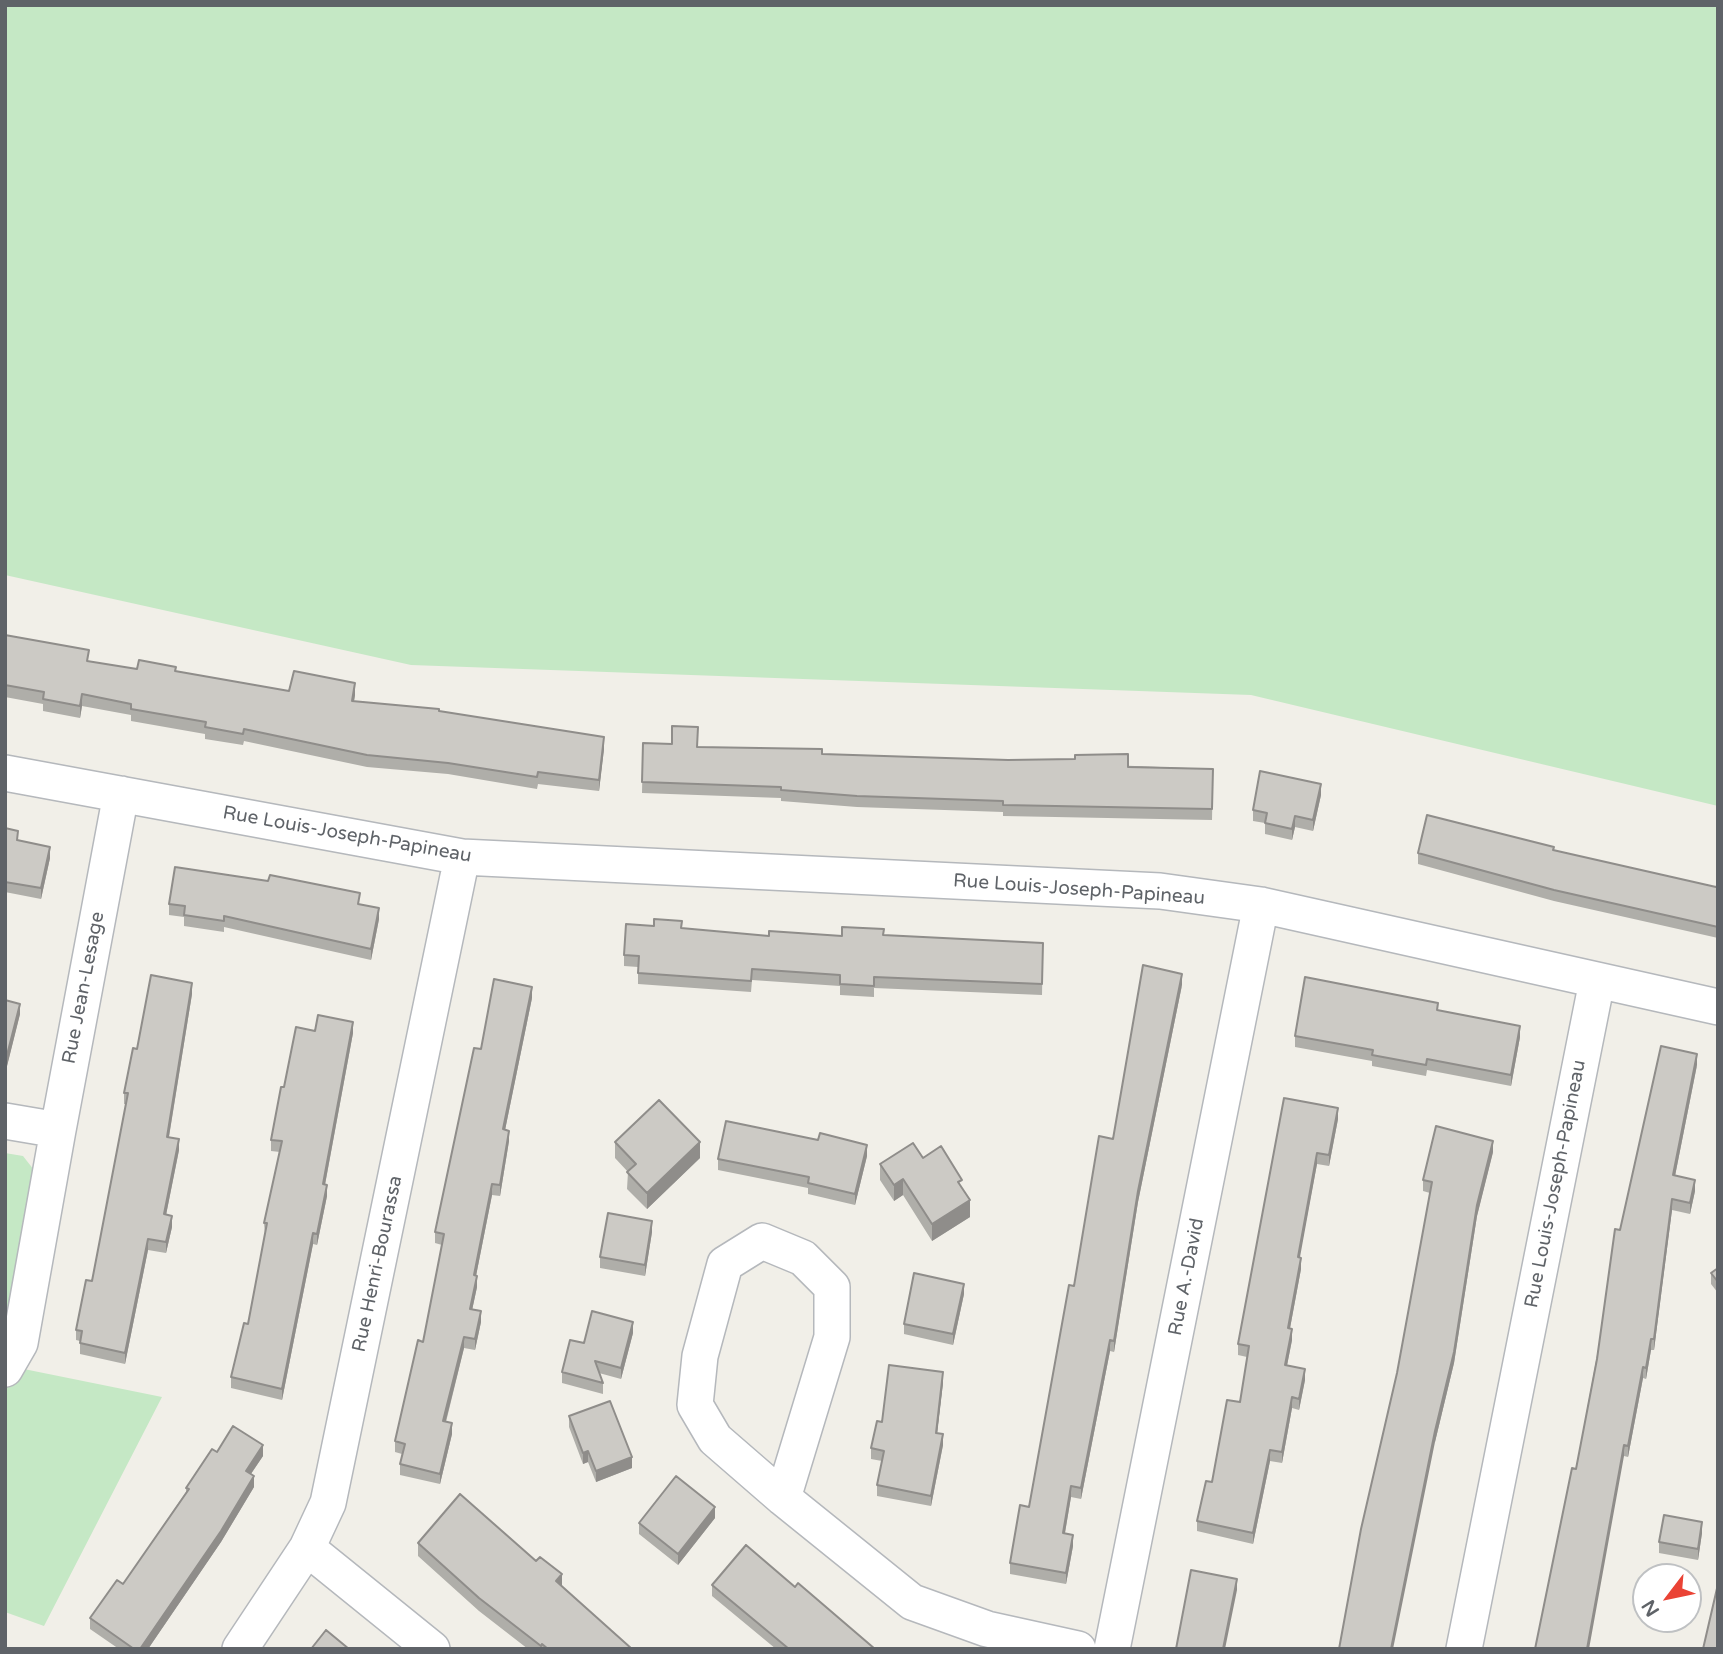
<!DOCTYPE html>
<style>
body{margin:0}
#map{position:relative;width:1723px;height:1654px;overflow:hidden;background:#f1efe8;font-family:"Varela Round",sans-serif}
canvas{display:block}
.frame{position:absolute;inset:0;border:7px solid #5f6368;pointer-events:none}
.north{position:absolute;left:1632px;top:1563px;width:70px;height:70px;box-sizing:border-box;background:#fff;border:2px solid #bfc1c3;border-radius:50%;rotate:238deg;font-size:19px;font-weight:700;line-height:28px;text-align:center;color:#5f6368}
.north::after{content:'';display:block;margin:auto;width:24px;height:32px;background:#ea4335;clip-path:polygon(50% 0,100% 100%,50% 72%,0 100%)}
</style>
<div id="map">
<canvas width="1723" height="1654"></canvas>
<div class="frame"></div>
<div class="north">N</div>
</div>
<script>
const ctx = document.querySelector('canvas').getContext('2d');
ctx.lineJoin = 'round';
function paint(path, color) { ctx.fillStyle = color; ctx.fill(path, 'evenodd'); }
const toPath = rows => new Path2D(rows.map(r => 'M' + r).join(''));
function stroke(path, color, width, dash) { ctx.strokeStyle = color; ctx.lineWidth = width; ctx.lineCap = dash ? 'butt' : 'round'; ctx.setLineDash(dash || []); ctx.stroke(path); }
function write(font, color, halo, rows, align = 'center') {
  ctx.font = font + ' "Varela Round",sans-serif'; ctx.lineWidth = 6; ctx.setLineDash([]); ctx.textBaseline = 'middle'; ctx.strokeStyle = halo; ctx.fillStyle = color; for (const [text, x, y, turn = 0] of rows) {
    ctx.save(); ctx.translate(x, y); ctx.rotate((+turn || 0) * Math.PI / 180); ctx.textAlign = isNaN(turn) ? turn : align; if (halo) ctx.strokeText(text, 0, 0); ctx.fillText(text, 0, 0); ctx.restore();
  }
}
paint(toPath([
 [5,5,1718,5,1718,806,1251,695,411,665,5,575],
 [5,1153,23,1156,34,1170,5,1339],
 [9,1366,162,1397,44,1626,5,1612,5,1369]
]), '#c5e8c5');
const minor = toPath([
 [5,773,462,857,1160,891,1261,905,1718,1007],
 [5,1121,58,1130,121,794],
 [5,1369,20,1343,58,1130],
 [783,1498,832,1337,832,1287,803,1258,762,1241,725,1264,700,1356,695,1405,715,1439,783,1498,912,1602,987,1629,1078,1649],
 [307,1548,432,1649],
 [240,1649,307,1548,328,1503,462,857],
 [1112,1649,1261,905],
 [1464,1649,1597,981]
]);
stroke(minor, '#b5b8bc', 38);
stroke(minor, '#fff', 35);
paint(toPath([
 [5,635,89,661,137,669,176,671,289,691,355,695,354,701,439,711,604,749,599,791,538,784,537,789,448,774,367,767,244,741,243,745,205,739,205,734,131,721,131,715,82,706,80,718,43,711,43,704,5,697],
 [643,743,822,754,1213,769,1212,820,1003,816,1003,812,857,807,781,801,781,798,642,793],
 [1321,795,1313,831,1295,827,1292,840,1265,834,1265,823,1253,821,1253,810],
 [5,828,18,840,50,858,41,899,5,892],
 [1554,851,1716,887,1718,885,1718,938,1554,901,1418,864,1418,853],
 [169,904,360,904,379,919,371,960,224,927,224,932,184,926,184,917,169,915],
 [654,926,769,936,883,935,1043,943,1042,995,874,988,874,997,840,995,840,986,752,980,751,992,638,984,638,967,624,966,624,955],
 [1182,985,1138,1202,1114,1352,1110,1351,1081,1499,1071,1497,1065,1533,1073,1546,1066,1584,1010,1574,1010,1563,1029,1507,1074,1286],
 [192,994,169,1137,179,1150,166,1215,172,1227,166,1253,148,1250,125,1364,80,1354,80,1341,76,1340,76,1330,92,1281,126,1104,124,1104,124,1093,137,1049],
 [532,998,505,1130,509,1141,500,1196,492,1195,476,1276,477,1287,472,1310,481,1322,475,1350,464,1348,446,1422,452,1434,440,1484,400,1475,400,1464,402,1454,395,1452,395,1441,423,1342,442,1245,435,1243,435,1232,481,1049],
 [5,1000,20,1014,7,1066,5,1066],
 [1438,1010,1520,1037,1511,1086,1427,1070,1426,1076,1372,1066,1372,1061,1295,1047,1295,1036],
 [315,1031,353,1033,325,1185,327,1196,317,1245,313,1244,282,1400,231,1388,231,1377,248,1324,265,1234,264,1223,280,1152,271,1151,271,1140,284,1087],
 [1697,1065,1675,1176,1695,1191,1690,1214,1672,1210,1654,1350,1651,1350,1646,1379,1643,1378,1628,1457,1624,1456,1576,1469,1620,1230],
 [1284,1098,1338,1119,1329,1166,1317,1164,1299,1258,1301,1269,1290,1328,1292,1340,1287,1365,1305,1380,1299,1410,1292,1408,1282,1463,1270,1461,1253,1544,1197,1531,1197,1521,1212,1482,1240,1402,1247,1357,1238,1355,1238,1344],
 [615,1142,700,1158,647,1209,627,1189,628,1172,615,1158],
 [1493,1152,1477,1216,1454,1363,1435,1442,1397,1373,1430,1193,1423,1191,1423,1180],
 [867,1156,855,1205,808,1194,808,1188,718,1170,718,1159],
 [923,1158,962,1189,970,1217,932,1241,903,1195,894,1201,880,1180,880,1164],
 [652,1232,645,1276,600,1268,600,1257],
 [1718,1268,1718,1293,1711,1284,1711,1273],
 [964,1294,953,1345,904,1334,904,1324],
 [633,1333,621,1379,599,1373,603,1383,603,1394,562,1383,562,1372,584,1343],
 [943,1383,937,1433,943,1445,931,1506,877,1496,877,1485,882,1461,871,1459,871,1448,882,1422],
 [569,1416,632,1468,596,1482,588,1462,583,1464,569,1427],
 [217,1452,263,1456,251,1474,254,1487,221,1542,148,1649,119,1649,90,1629,90,1618,123,1584,186,1492,186,1488],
 [715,1518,678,1565,639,1534,639,1523],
 [1702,1533,1698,1560,1659,1553,1659,1542],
 [418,1543,562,1587,632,1649,528,1649,479,1611,418,1556],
 [712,1585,795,1587,875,1649,776,1649,712,1596]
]), '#afaea9');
paint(toPath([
 [355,683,355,695,352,713,352,701],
 [82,694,82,706,80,718,80,706],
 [604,737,604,749,599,791,599,780],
 [1321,784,1321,795,1313,831,1313,820],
 [1295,816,1295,827,1292,840,1292,829],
 [50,847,50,858,41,899,41,888],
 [379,908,379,919,371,960,371,949],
 [1182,974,1182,985,1138,1202,1114,1352,1114,1341,1138,1191],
 [192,983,192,994,167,1148,167,1137],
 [532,987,532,998,503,1140,503,1129],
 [20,1004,20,1014,7,1066,7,1055],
 [353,1022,353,1033,323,1195,323,1184],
 [1520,1026,1520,1037,1511,1086,1511,1075],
 [1697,1054,1697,1065,1673,1186,1673,1175],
 [1338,1108,1338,1119,1329,1166,1329,1155],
 [509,1131,509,1141,500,1196,500,1185],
 [179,1139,179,1150,164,1225,164,1214],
 [1493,1141,1493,1152,1477,1216,1454,1363,1435,1442,1393,1649,1391,1649,1477,1205],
 [700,1142,700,1158,647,1209,647,1193],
 [867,1145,867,1156,855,1205,855,1194],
 [1317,1153,1317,1164,1298,1268,1298,1257],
 [903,1179,903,1195,894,1201,894,1185],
 [1695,1180,1695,1191,1690,1214,1690,1203],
 [492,1184,492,1195,474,1286,474,1275],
 [327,1185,327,1196,317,1245,317,1234],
 [1672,1199,1672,1210,1654,1350,1654,1339],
 [970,1200,970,1217,932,1241,932,1224],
 [172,1216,172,1227,166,1253,166,1242],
 [652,1221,652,1232,645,1276,645,1265],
 [313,1233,313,1244,282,1400,282,1389],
 [148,1239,148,1250,125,1364,125,1353],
 [1301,1258,1301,1269,1288,1339,1288,1328],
 [477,1276,477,1287,470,1320,470,1309],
 [964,1284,964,1294,953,1345,953,1334],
 [481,1311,481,1322,475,1350,475,1339],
 [633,1322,633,1333,621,1379,621,1368],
 [1292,1329,1292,1340,1285,1376,1285,1365],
 [464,1337,464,1348,443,1432,443,1421],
 [1651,1339,1651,1350,1646,1379,1646,1368],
 [1110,1340,1110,1351,1081,1499,1081,1488],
 [1643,1367,1643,1378,1628,1457,1628,1446],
 [1305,1369,1305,1380,1299,1410,1299,1399],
 [943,1372,943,1383,936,1444,936,1433],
 [1292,1397,1292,1408,1282,1463,1282,1452],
 [452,1423,452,1434,440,1484,440,1474],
 [943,1434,943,1445,931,1506,931,1496],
 [263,1445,263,1456,246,1481,246,1471],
 [1624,1445,1624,1456,1589,1649,1587,1649],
 [1270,1450,1270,1461,1253,1544,1253,1533],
 [588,1451,588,1462,583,1464,583,1453],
 [632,1457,632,1468,596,1482,596,1471],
 [254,1476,254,1487,221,1542,148,1649,140,1649],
 [1071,1486,1071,1497,1063,1544,1063,1533],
 [715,1507,715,1518,678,1565,678,1554],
 [1702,1522,1702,1533,1698,1560,1698,1549],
 [1073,1535,1073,1546,1066,1584,1066,1573],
 [562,1574,562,1587,556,1581],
 [1237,1579,1237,1590,1225,1649,1223,1649]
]), '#8f8d8a');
const building = toPath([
 [5,635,89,650,87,661,137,669,139,660,176,667,175,671,289,691,294,671,355,683,352,701,439,709,439,711,604,737,599,780,538,772,537,777,448,763,367,755,244,729,243,734,205,727,206,722,131,709,131,704,82,694,80,706,43,699,44,692,5,685,5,635],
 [672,726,698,727,697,747,822,749,822,754,1008,760,1075,759,1075,755,1128,754,1128,767,1213,769,1212,809,1003,805,1003,801,857,796,781,790,781,787,642,782,643,743,672,744,672,726],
 [1260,771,1321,784,1313,820,1295,816,1292,829,1265,823,1267,813,1253,810,1260,771],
 [1427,815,1554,847,1553,850,1716,887,1718,885,1718,927,1554,890,1418,853,1427,815],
 [5,828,18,831,17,840,50,847,41,888,5,882,5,828],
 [175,867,268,881,270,875,360,893,358,904,379,908,371,949,224,916,224,921,184,915,185,906,169,904,175,867],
 [654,919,682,921,681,928,769,936,769,931,842,936,842,927,884,929,883,935,1043,943,1042,984,874,977,874,986,840,984,840,975,752,969,751,981,638,973,639,956,624,955,626,924,654,926,654,919],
 [1143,965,1182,974,1138,1191,1114,1341,1110,1340,1081,1488,1071,1486,1063,1533,1073,1535,1066,1573,1010,1563,1020,1505,1029,1507,1069,1285,1074,1286,1099,1136,1113,1139,1143,965],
 [151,975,192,983,167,1137,179,1139,164,1214,172,1216,166,1242,148,1239,125,1353,80,1343,82,1331,76,1330,86,1280,92,1281,128,1093,124,1093,133,1048,137,1049,151,975],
 [1305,977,1438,1003,1437,1010,1520,1026,1511,1075,1427,1059,1426,1065,1372,1055,1373,1050,1295,1036,1305,977],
 [494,979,532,987,503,1129,509,1131,500,1185,492,1184,474,1275,477,1276,470,1309,481,1311,475,1339,464,1337,443,1421,452,1423,440,1474,400,1464,405,1444,395,1441,418,1340,423,1342,444,1234,435,1232,474,1048,481,1049,494,979],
 [5,1000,20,1004,7,1055,5,1055,5,1000],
 [318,1015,353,1022,323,1184,327,1185,317,1234,313,1233,282,1389,231,1377,244,1323,248,1324,267,1223,264,1223,282,1141,271,1140,281,1087,284,1087,296,1027,315,1031,318,1015],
 [1661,1046,1697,1054,1673,1175,1695,1180,1690,1203,1672,1199,1654,1339,1651,1339,1646,1368,1643,1367,1628,1446,1624,1445,1587,1649,1535,1649,1572,1468,1576,1469,1597,1359,1615,1229,1620,1230,1661,1046],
 [1284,1098,1338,1108,1329,1155,1317,1153,1298,1257,1301,1258,1288,1328,1292,1329,1285,1365,1305,1369,1299,1399,1292,1397,1282,1452,1270,1450,1253,1533,1197,1521,1206,1481,1212,1482,1227,1400,1240,1402,1249,1346,1238,1344,1284,1098],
 [659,1100,700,1142,647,1193,627,1172,636,1164,615,1142,659,1100],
 [726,1121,818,1140,820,1133,867,1145,855,1194,808,1183,809,1177,718,1159,726,1121],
 [1436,1126,1493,1141,1477,1205,1454,1352,1435,1431,1391,1649,1339,1649,1361,1529,1397,1373,1432,1182,1423,1180,1436,1126],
 [913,1143,923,1158,941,1146,962,1180,958,1182,970,1200,932,1224,903,1179,894,1185,880,1164,913,1143],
 [608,1213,652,1221,645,1265,600,1257,608,1213],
 [1718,1268,1718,1282,1711,1273,1718,1268],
 [914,1273,964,1284,953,1334,904,1324,914,1273],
 [592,1311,633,1322,621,1368,595,1361,603,1383,562,1372,570,1340,584,1343,592,1311],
 [889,1365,943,1372,936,1433,943,1434,931,1496,877,1485,884,1451,871,1448,877,1421,882,1422,889,1365],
 [610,1401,632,1457,596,1471,588,1451,583,1453,569,1416,610,1401],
 [233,1426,263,1445,246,1471,254,1476,221,1531,140,1649,134,1649,90,1618,117,1580,123,1584,189,1489,186,1488,212,1449,217,1452,233,1426],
 [676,1476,715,1507,678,1554,639,1523,676,1476],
 [460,1494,536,1561,540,1557,562,1574,556,1581,632,1649,548,1649,542,1644,541,1646,479,1598,418,1543,460,1494],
 [1664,1515,1702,1522,1698,1549,1659,1542,1664,1515],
 [746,1545,795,1587,798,1583,875,1649,789,1649,712,1585,746,1545],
 [1191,1570,1237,1579,1223,1649,1176,1649,1191,1570],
 [1718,1584,1718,1649,1703,1649,1718,1584],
 [326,1630,349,1649,311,1649,326,1630]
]);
paint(building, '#cccac5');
stroke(building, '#8f8d8a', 2);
write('19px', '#5f6368', '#fff', [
 ["Rue Louis-Joseph-Papineau",347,835,10],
 ["Rue Louis-Joseph-Papineau",1079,890,4],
 ["Rue Jean-Lesage",84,988,-79],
 ["Rue Louis-Joseph-Papineau",1556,1184,-79],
 ["Rue Henri-Bourassa",378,1264,-78],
 ["Rue A.-David",1187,1277,-79]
]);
</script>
